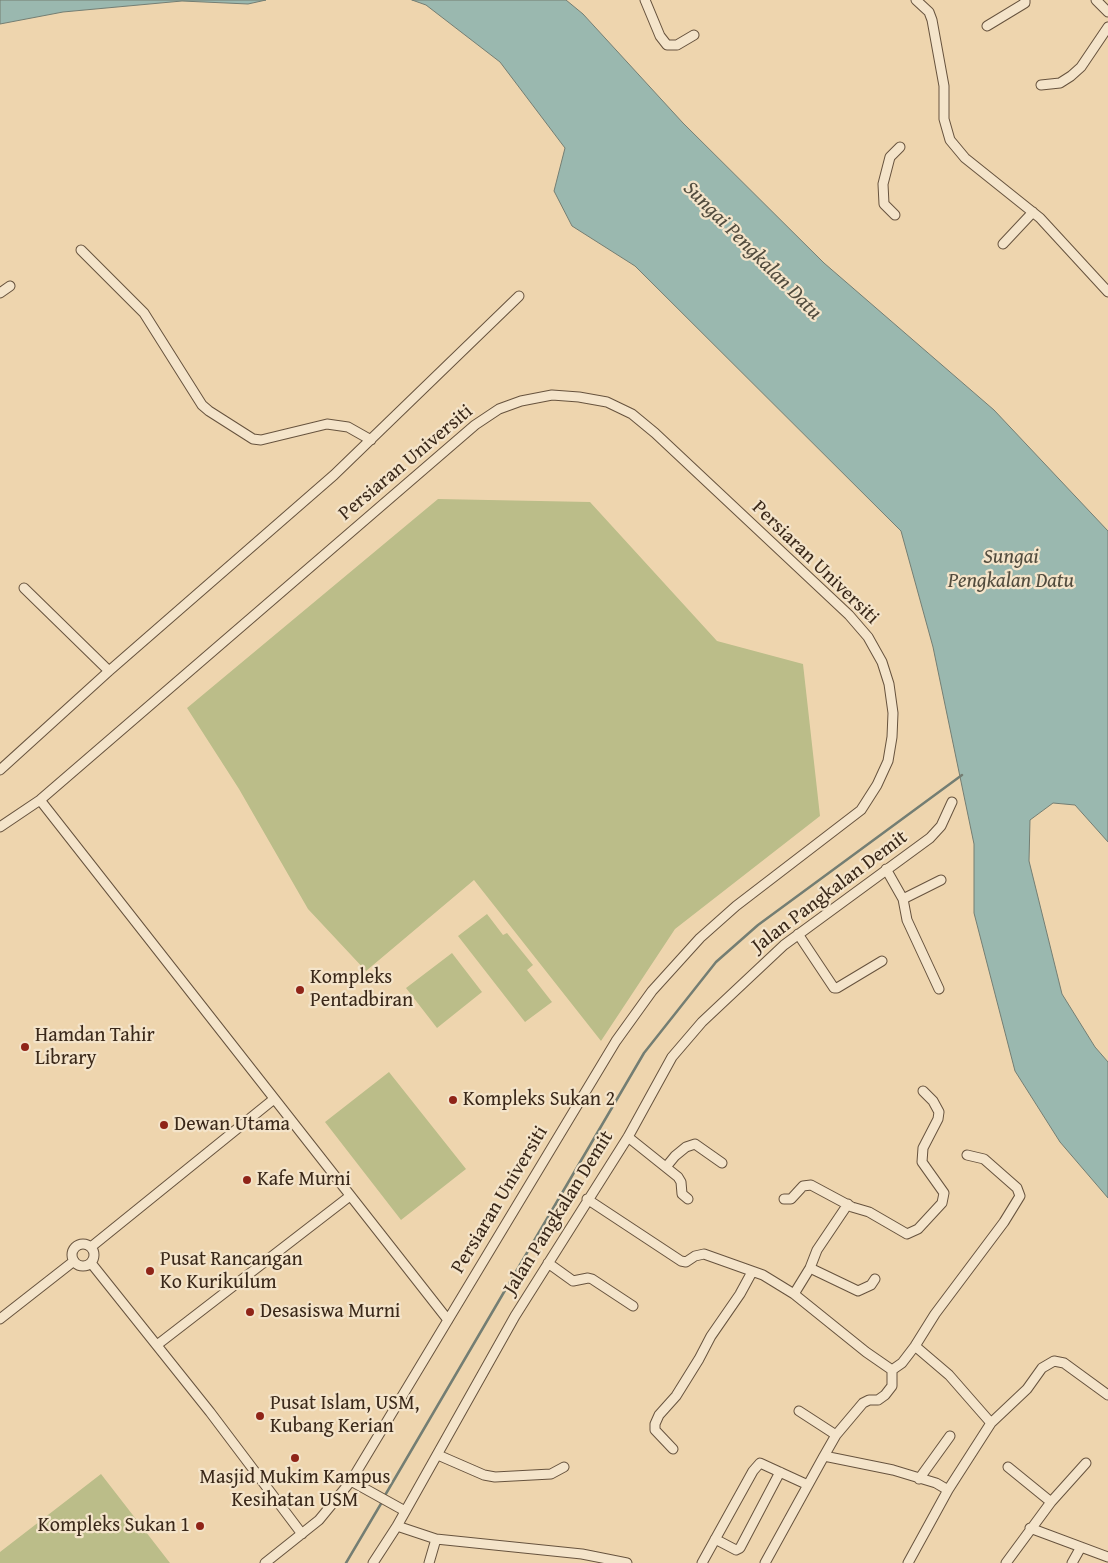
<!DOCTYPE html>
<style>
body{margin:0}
canvas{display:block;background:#eed5ae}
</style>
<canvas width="1108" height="1563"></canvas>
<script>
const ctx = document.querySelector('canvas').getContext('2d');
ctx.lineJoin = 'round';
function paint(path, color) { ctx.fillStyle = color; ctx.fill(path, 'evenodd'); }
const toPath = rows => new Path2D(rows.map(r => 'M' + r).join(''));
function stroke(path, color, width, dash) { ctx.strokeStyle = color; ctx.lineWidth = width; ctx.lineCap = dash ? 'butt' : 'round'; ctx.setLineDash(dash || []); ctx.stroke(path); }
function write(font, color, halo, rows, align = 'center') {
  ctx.font = font + ' "Gentium Book Plus",serif'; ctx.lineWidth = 4.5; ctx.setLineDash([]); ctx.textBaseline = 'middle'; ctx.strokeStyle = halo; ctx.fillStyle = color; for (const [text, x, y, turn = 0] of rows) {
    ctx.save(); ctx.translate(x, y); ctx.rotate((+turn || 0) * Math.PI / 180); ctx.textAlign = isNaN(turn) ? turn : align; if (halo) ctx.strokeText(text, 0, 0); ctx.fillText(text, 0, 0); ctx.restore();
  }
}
paint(toPath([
 [438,499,590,502,717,641,803,664,820,816,675,929,601,1041,474,880,366,971,308,909,239,789,187,708],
 [487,914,503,935,507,933,533,965,527,970,552,1002,525,1022,458,936],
 [452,953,482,992,437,1028,406,988],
 [389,1072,466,1169,401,1220,325,1122],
 [101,1474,170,1563,0,1563,0,1552]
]), '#bbbd89');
const water = toPath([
 [0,0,266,0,248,4,182,1,63,12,0,24,0,0],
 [412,0,566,0,583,14,683,123,824,263,994,410,1108,531,1108,842,1075,805,1053,803,1030,820,1029,861,1062,994,1095,1047,1108,1062,1108,1198,1060,1142,1015,1071,974,913,974,844,933,647,901,531,635,266,572,226,554,191,565,148,500,62,426,5,412,0]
]);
paint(water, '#9ab8af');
stroke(water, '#747e73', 1);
stroke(toPath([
 [384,1497,644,1053,716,962,758,925,962,775],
 [346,1563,382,1502]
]), '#747e73', 2.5);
const street = toPath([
 [645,0,660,36,667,45,677,45,694,35],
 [916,0,929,12,932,20,944,86,944,119,950,140,965,158,1040,218,1108,292],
 [1096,0,1108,12],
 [987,26,1025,3,1025,0],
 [1041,85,1060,83,1071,76,1081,67,1108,27],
 [895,215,884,204,883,184,890,157,900,147],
 [1003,244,1033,212],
 [81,250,144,313,202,405,209,411,253,439,261,440,327,424,348,427,371,440],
 [0,293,10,286],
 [24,588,109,671],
 [0,770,109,671,334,475,519,296],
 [40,800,448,1320],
 [0,827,40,800,475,425,499,409,521,401,552,395,579,397,607,402,632,414,655,433,849,615,868,637,882,662,889,684,893,713,892,737,888,761,877,785,861,810,736,906,700,938,652,991,616,1041,351,1481,319,1520,265,1563],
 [886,869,903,899,907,920,939,989],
 [903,899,941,880],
 [798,934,834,988,837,988,882,961],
 [628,1137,678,1177,681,1182,682,1194,688,1199],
 [666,1167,675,1156,686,1147,695,1144,722,1163],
 [587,1199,681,1261,686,1262,695,1256,704,1254,763,1275,794,1294,866,1352,892,1370],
 [784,1199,791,1199,803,1186,811,1185,852,1207,869,1212,907,1234,918,1229,942,1203,944,1193,922,1162,923,1148,938,1119,939,1112,933,1101,923,1091],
 '72 1255a11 11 0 1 1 22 0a11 11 0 1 1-22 0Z',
 [91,1247,274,1099],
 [91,1263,210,1412,302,1534],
 [548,1263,573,1281,588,1278,592,1279,633,1306],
 [810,1268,858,1291,871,1285,875,1279],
 [794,1294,810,1268,817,1250,848,1204],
 [0,1319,74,1261],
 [157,1345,350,1196],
 [892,1370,902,1363,915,1346,935,1314,1004,1222,1020,1196,1017,1188,984,1159,967,1155],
 [799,1411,836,1435],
 [991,1423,1027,1389,1042,1368,1054,1361,1064,1363,1108,1395],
 [673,1449,655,1430,655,1424,659,1415,676,1396,699,1359,711,1336,740,1294,752,1272],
 [438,1455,484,1475,495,1477,551,1474,564,1467],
 [824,1456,836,1435,863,1403,869,1400,878,1400,885,1395,892,1386,892,1370],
 [1008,1467,1051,1502],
 [919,1479,950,1436],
 [351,1481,405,1511],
 [397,1526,436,1539,582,1554,627,1563],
 [1030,1528,1108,1557],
 [715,1539,736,1550,740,1548,780,1472],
 [373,1563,397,1526,515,1316,628,1137,672,1057,702,1022,784,945,930,838,941,826,952,802],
 [429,1563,436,1539],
 [702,1563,753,1471,760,1463,808,1485,824,1456,893,1470,936,1483,948,1490],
 [765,1563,808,1485],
 [908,1563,948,1490,991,1423,949,1375,915,1346],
 [1006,1563,1051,1502,1086,1463],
 [1072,1563,1081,1547]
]);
stroke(street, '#67533e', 11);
stroke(street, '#f4e4ca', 9);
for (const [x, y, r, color] of [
 [300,990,5,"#8f2418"],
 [25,1047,5,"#8f2418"],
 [453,1100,5,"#8f2418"],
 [164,1125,5,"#8f2418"],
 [247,1180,5,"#8f2418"],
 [150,1271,5,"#8f2418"],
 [250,1312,5,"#8f2418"],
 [260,1416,5,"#8f2418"],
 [295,1458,5,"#8f2418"],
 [200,1526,5,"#8f2418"]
]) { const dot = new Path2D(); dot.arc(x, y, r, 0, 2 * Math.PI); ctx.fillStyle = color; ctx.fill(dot); stroke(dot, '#f4e4ca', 2); }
write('20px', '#3a2819', '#f4e4ca', [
 ["Persiaran Universiti",406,463,-40],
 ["Persiaran Universiti",815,563,44],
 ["Jalan Pangkalan Demit",830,892,-37],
 ["Persiaran Universiti",500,1200,-59],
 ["Jalan Pangkalan Demit",559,1213,-58]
]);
write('20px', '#3a2819', '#f4e4ca', [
 ["Kompleks",310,978],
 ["Pentadbiran",310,1001],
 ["Hamdan Tahir",35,1036],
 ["Library",35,1059],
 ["Kompleks Sukan 2",463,1100],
 ["Dewan Utama",174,1125],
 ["Kafe Murni",257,1180],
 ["Pusat Rancangan",160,1260],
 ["Ko Kurikulum",160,1283],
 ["Desasiswa Murni",260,1312],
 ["Pusat Islam, USM,",270,1404],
 ["Kubang Kerian",270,1427],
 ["Masjid Mukim Kampus",295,1478,"center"],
 ["Kesihatan USM",295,1501,"center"],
 ["Kompleks Sukan 1",190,1526,"right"]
], 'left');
write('italic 21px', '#524c3e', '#f4e4ca', [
 ["Sungai Pengkalan Datu",752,251,45],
 ["Sungai",1011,558],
 ["Pengkalan Datu",1011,582]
]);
</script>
